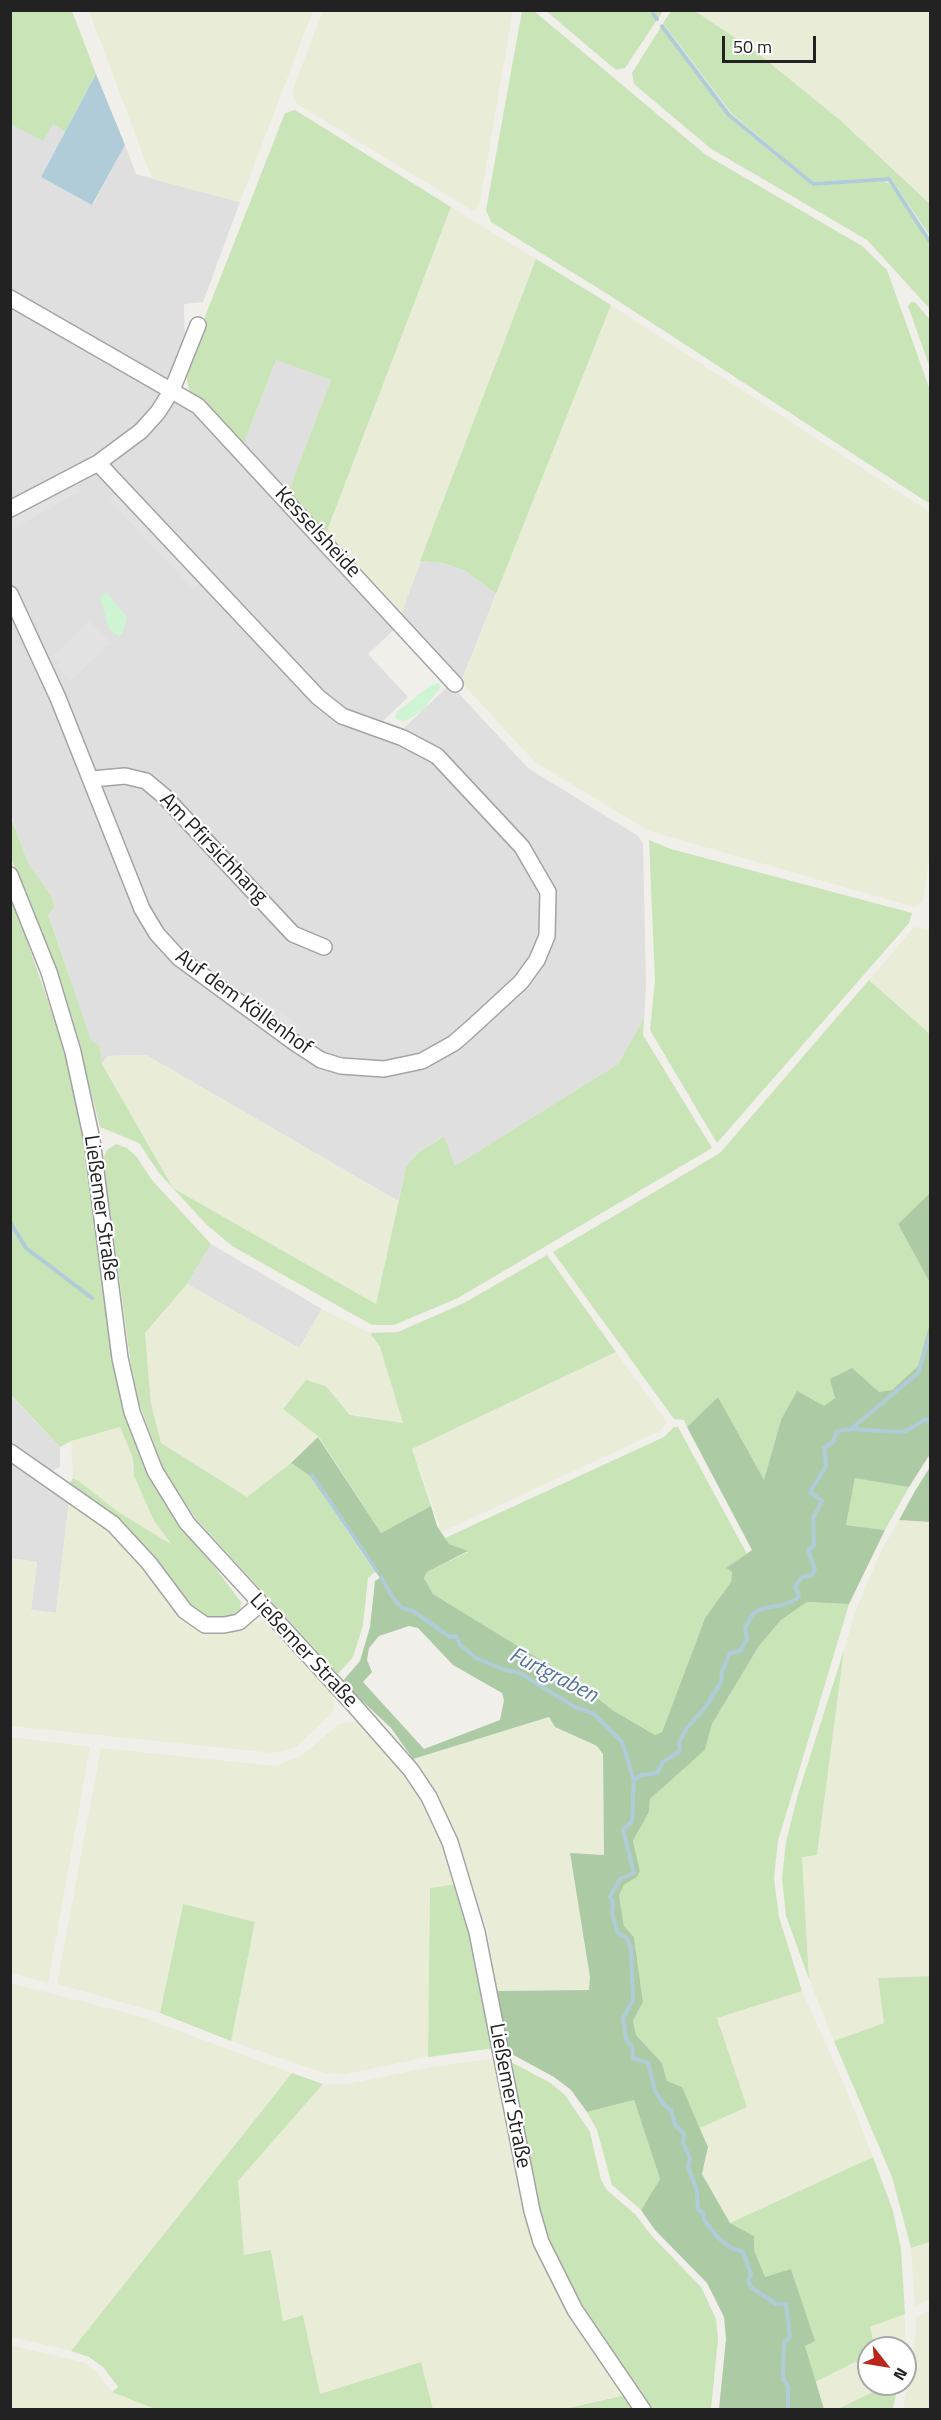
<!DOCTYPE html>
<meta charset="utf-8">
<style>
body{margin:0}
#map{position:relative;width:941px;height:2420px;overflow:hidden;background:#f1efea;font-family:"Titillium Web",sans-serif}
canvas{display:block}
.frame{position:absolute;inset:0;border:12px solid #222;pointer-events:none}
.north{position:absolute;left:857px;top:2336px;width:60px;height:60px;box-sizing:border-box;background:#fff;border:2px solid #a7a7a7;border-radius:50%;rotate:121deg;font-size:16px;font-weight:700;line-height:24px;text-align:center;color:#222}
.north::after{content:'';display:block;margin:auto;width:21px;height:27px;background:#ba271a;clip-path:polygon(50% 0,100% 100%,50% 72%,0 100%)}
.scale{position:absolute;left:722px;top:36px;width:94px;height:27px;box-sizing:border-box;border:3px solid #222;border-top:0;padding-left:8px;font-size:18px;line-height:21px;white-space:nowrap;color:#222;-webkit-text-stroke:4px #fff;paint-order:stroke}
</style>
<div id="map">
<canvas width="941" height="2420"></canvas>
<div class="frame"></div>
<div class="north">N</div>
<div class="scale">50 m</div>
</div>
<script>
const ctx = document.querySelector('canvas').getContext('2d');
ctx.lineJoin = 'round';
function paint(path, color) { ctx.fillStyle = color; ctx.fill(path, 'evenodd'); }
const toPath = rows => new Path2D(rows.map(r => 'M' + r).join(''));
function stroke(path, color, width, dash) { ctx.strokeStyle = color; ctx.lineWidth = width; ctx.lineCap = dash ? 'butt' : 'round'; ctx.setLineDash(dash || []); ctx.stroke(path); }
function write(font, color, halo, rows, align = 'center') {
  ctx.font = font + ' "Titillium Web",sans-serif'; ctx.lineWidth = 4.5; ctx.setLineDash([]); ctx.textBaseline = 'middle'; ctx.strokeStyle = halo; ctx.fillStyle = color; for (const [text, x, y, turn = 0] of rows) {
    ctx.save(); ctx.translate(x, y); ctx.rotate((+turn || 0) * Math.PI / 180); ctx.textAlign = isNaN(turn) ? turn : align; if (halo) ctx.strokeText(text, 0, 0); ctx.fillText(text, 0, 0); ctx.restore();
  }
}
paint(toPath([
 [13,124,53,124,65,132,41,177,93,205,125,145,136,174,240,202,203,302,184,304,185,346,172,375,196,411,397,627,368,654,408,697,383,721,404,728,450,684,528,768,638,836,643,843,646,987,644,1018,618,1064,455,1166,443,1136,418,1153,406,1167,398,1201,146,1055,108,1056,102,1064,100,1046,91,1041,48,913,55,907,51,895,29,865,18,836,11,815,10,129],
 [276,360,331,380,287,495,242,448],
 [420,561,443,563,464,570,496,594,461,682,400,617],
 [211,1244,322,1309,299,1348,187,1284],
 [10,1395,60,1447,60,1467,54,1470,45,1486,69,1501,56,1613,31,1610,37,1562,11,1558]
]), '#e0dfdf');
paint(toPath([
 [89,11,313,11,240,202,152,179],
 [323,11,513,11,479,207,471,210,297,104,292,91],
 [695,11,930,11,930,204,840,120,755,51],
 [451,207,536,259,400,617,325,536],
 [611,305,930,512,930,852,923,902,914,907,649,831,535,762,461,682],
 [914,927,930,930,930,1034,869,980],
 [146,1055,398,1201,376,1304,173,1188,102,1064,108,1056],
 [187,1284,299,1348,322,1309,370,1333,380,1347,404,1423,350,1414,326,1386,306,1380,283,1409,318,1437,291,1463,247,1498,160,1443,151,1404,145,1333],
 [616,1352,667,1422,660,1431,442,1532,412,1449],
 [120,1427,133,1458,134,1477,154,1521,173,1546,117,1511,73,1478,71,1441],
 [69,1501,110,1530,226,1631,262,1620,333,1695,335,1701,332,1713,296,1747,273,1753,11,1726,10,1558,37,1562,31,1610,56,1613],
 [899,1520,930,1522,930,1976,878,1978,884,2023,834,2041,809,1979,802,1856,817,1855,844,1650,857,1607,881,1551],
 [549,1717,555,1727,597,1746,603,1754,604,1855,570,1854,590,1977,589,1990,497,1991,487,1929,447,1818,413,1759],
 [358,1721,406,1774,423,1800,433,1818,458,1884,430,1888,428,2057,345,2074,324,2073,231,2041,255,1922,182,1904,160,2013,57,1984,101,1748,276,1766,301,1756,339,1724],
 [10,1737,90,1747,48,1983,11,1973],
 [10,1983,139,2016,292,2073,71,2351,11,2337],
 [802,1991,844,2084,873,2157,730,2223,702,2174,708,2147,700,2128,747,2107,717,2017],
 [497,2058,565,2305,626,2395,559,2409,433,2409,421,2362,320,2394,303,2315,283,2321,271,2250,244,2256,237,2181,323,2084,347,2084,431,2067],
 [930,2242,930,2299,915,2306,911,2248],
 [930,2310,930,2409,903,2409,915,2338,916,2317],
 [905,2314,905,2348,875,2348,870,2327],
 [10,2345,86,2363,97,2372,112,2392,155,2409,11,2409],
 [869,2355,869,2384,889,2384,838,2409,824,2410,815,2382]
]), '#e9edd8');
paint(toPath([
 [11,11,72,11,96,74,65,132,53,124,43,141,13,125,11,129],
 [522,11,534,11,706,155,862,246,887,270,930,390,930,504,609,295,491,222,486,210],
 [546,11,663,11,625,68,616,70],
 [671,11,695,11,755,51,840,120,930,204,930,236,890,177,813,182,732,114,663,23],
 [661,27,729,117,812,186,884,181,890,184,927,238,930,248,930,309,867,240,710,148,634,84,632,73],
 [295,110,451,207,325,536,287,495,331,380,276,360,242,448,189,390,186,375,198,348,201,327,285,113],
 [536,259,611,305,496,594,464,570,443,563,420,561],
 [911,302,915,302,930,320,930,368,908,306],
 [10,815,29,865,51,895,55,907,48,914,91,1040,100,1046,102,1064,173,1188,376,1304,406,1167,418,1153,444,1136,455,1166,618,1064,644,1018,643,1035,712,1148,458,1298,394,1325,372,1325,232,1246,206,1224,159,1173,139,1143,100,1127,78,1040,11,857],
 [649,840,671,849,912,913,909,923,717,1143,650,1030,655,980],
 [11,895,64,1047,89,1158,125,1411,134,1439,163,1499,241,1602,240,1610,229,1618,211,1619,190,1607,117,1521,70,1483,73,1478,80,1482,117,1511,172,1545,154,1521,134,1476,133,1458,120,1427,71,1441,60,1447,11,1395],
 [869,980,930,1034,930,1193,898,1224,930,1283,930,1322,918,1366,892,1390,884,1393,835,1398,824,1406,781,1420,764,1481,718,1397,687,1427,684,1420,674,1419,553,1252,720,1153],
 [116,1144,127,1148,137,1157,151,1179,211,1244,187,1284,145,1333,151,1404,161,1443,247,1497,291,1463,310,1476,375,1572,368,1578,363,1625,353,1657,338,1674,197,1520,167,1478,139,1403,131,1365,103,1160,107,1150],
 [547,1255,616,1352,412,1449,431,1506,381,1533,319,1437,283,1409,306,1380,326,1386,350,1415,403,1423,380,1347,370,1333,398,1332,464,1303],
 [674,1427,678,1427,747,1554,726,1568,732,1572,731,1582,705,1618,662,1732,655,1735,614,1711,575,1681,433,1594,424,1578,427,1572,468,1552,449,1544,445,1538,664,1437],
 [855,1477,909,1487,885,1530,846,1525],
 [807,1602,849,1604,778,1841,774,1878,779,1917,802,1991,717,2018,747,2107,700,2128,682,2088,667,2082,662,2063,636,2035,633,2021,643,2002,634,1937,624,1926,619,1895,624,1885,637,1877,640,1871,633,1841,649,1812,650,1799,705,1750,712,1724,759,1646,781,1620],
 [844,1650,817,1855,802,1857,809,1979,786,1916,782,1878,786,1842,798,1794],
 [458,1884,474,1932,496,2048,428,2057,430,1888],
 [183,1904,255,1922,231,2041,160,2013],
 [930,1976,930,2242,911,2248,892,2177,834,2041,884,2023,878,1978],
 [507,2060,549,2082,565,2095,590,2132,601,2180,607,2190,635,2214,651,2235,701,2287,716,2319,718,2339,711,2409,651,2409,610,2354,546,2240],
 [292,2073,323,2084,238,2181,244,2255,271,2250,283,2321,303,2315,320,2394,421,2362,433,2409,155,2409,112,2392,118,2387,103,2367,89,2357,71,2351],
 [634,2100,660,2179,641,2210,612,2185,597,2130,587,2112],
 [873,2157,893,2211,901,2249,905,2314,870,2327,875,2348,869,2348,869,2355,815,2382,805,2346,814,2341,791,2269,765,2278,754,2250,754,2236,730,2223],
 [889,2384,898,2384,893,2409,838,2409],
 [626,2395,636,2410,559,2410]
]), '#c9e4b7');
paint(toPath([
 [930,1193,930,1283,898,1224],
 [930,1322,930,1454,909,1487,855,1478,846,1525,885,1530,849,1604,807,1602,781,1620,759,1646,712,1724,705,1750,650,1799,649,1812,633,1841,640,1871,637,1877,624,1885,619,1895,624,1926,634,1937,643,2002,633,2021,636,2035,662,2063,667,2081,682,2087,708,2147,702,2174,730,2223,754,2236,754,2250,765,2277,791,2269,815,2341,805,2346,824,2409,719,2409,726,2339,724,2317,707,2283,655,2230,641,2210,660,2179,634,2100,587,2112,571,2090,554,2077,506,2051,497,1991,589,1990,590,1977,570,1853,604,1855,603,1754,597,1746,555,1727,549,1717,413,1759,391,1728,342,1682,360,1661,370,1627,375,1581,380,1578,310,1476,291,1463,318,1437,381,1533,431,1506,437,1526,449,1544,468,1551,427,1572,424,1578,433,1594,575,1681,614,1711,655,1735,662,1732,705,1618,731,1582,732,1572,726,1568,752,1550,687,1427,718,1397,764,1480,781,1420,797,1391,824,1406,835,1398,830,1379,852,1368,879,1392,892,1390,918,1366],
 [409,1626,418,1628,453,1665,502,1693,504,1700,500,1720,424,1749,363,1682,372,1672,367,1660,369,1648,379,1636],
 [930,1467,930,1522,899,1520,915,1491]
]), '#accba4');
paint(toPath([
 [106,592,127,617,123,633,119,637,109,629,100,597],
 [439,683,441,687,422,711,404,722,395,718,397,712,431,685]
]), '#cef4d4');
paint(toPath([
 [76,482,81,491,11,530,10,519],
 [117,493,201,582,193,590,109,500],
 [89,620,111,643,71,681,56,665,60,662,53,655],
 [259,996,302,1027,298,1038,251,1003]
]), '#e2e2e2');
paint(toPath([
 [96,74,125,145,92,205,41,177]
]), '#b0ccd8');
stroke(toPath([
 [653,14,657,19],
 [662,26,729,115,813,184,889,179,930,242],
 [10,1222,26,1248,92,1298],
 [851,1429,918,1373,930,1334],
 [312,1475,377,1571],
 [381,1577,393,1598,402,1608,413,1611,450,1637,456,1636,460,1645,476,1658,505,1670,520,1673,575,1707,594,1714,622,1742,634,1780],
 [788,2410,788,2386,783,2379,784,2342,790,2338,786,2304,776,2304,752,2288,748,2281,751,2274,743,2252,731,2248,717,2237,704,2220,703,2213,698,2209,697,2191,688,2167,690,2158,683,2143,684,2134,675,2125,671,2110,664,2105,655,2091,648,2063,633,2058,632,2047,626,2039,623,2018,633,2000,631,1948,627,1938,618,1933,612,1913,613,1901,610,1897,620,1879,634,1873,623,1830,632,1821,634,1780,641,1775,657,1773,663,1762,680,1751,679,1742,687,1728,707,1705,721,1682,722,1672,730,1653,740,1651,747,1639,745,1628,753,1614,761,1609,783,1605,797,1599,799,1595,795,1587,802,1577,812,1575,815,1570,808,1550,814,1546,813,1518,822,1501,810,1492,826,1466,824,1448,833,1442,837,1431,851,1429,897,1432,906,1431,926,1419,930,1422]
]), '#b0ccd8', 4);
const minor = toPath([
 [10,298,198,406,455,684],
 [10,509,98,463,141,431,158,412,172,390,198,325],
 [10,594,58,698,142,909,157,934,179,958,295,1043,321,1060,341,1066,384,1069,422,1061,454,1043,470,1029,521,982,537,960,547,936,548,892,522,847,437,756,403,738,342,716,318,697,98,463],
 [92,779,125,776,146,781,165,797,293,934,324,947],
 [10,875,49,972,73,1052,92,1140,120,1358,132,1412,155,1471,187,1523,352,1703,411,1770,429,1797,450,1842,477,1932,532,2211,541,2242,575,2310,643,2410],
 [10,1452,113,1524,149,1563,185,1611,205,1625,224,1625,239,1622,260,1604]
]);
stroke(minor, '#a3a3a3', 18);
stroke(minor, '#fff', 15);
write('21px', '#222', '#fff', [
 ["Kesselsheide",317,533,47],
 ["Am Pfirsichhang",213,849,46],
 ["Auf dem Köllenhof",243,1003,36],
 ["Ließemer Straße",100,1208,82],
 ["Ließemer Straße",303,1651,47],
 ["Ließemer Straße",509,2096,79]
]);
write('italic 22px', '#55749f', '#fff', [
 ["Furtgraben",553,1676,27]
]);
</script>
